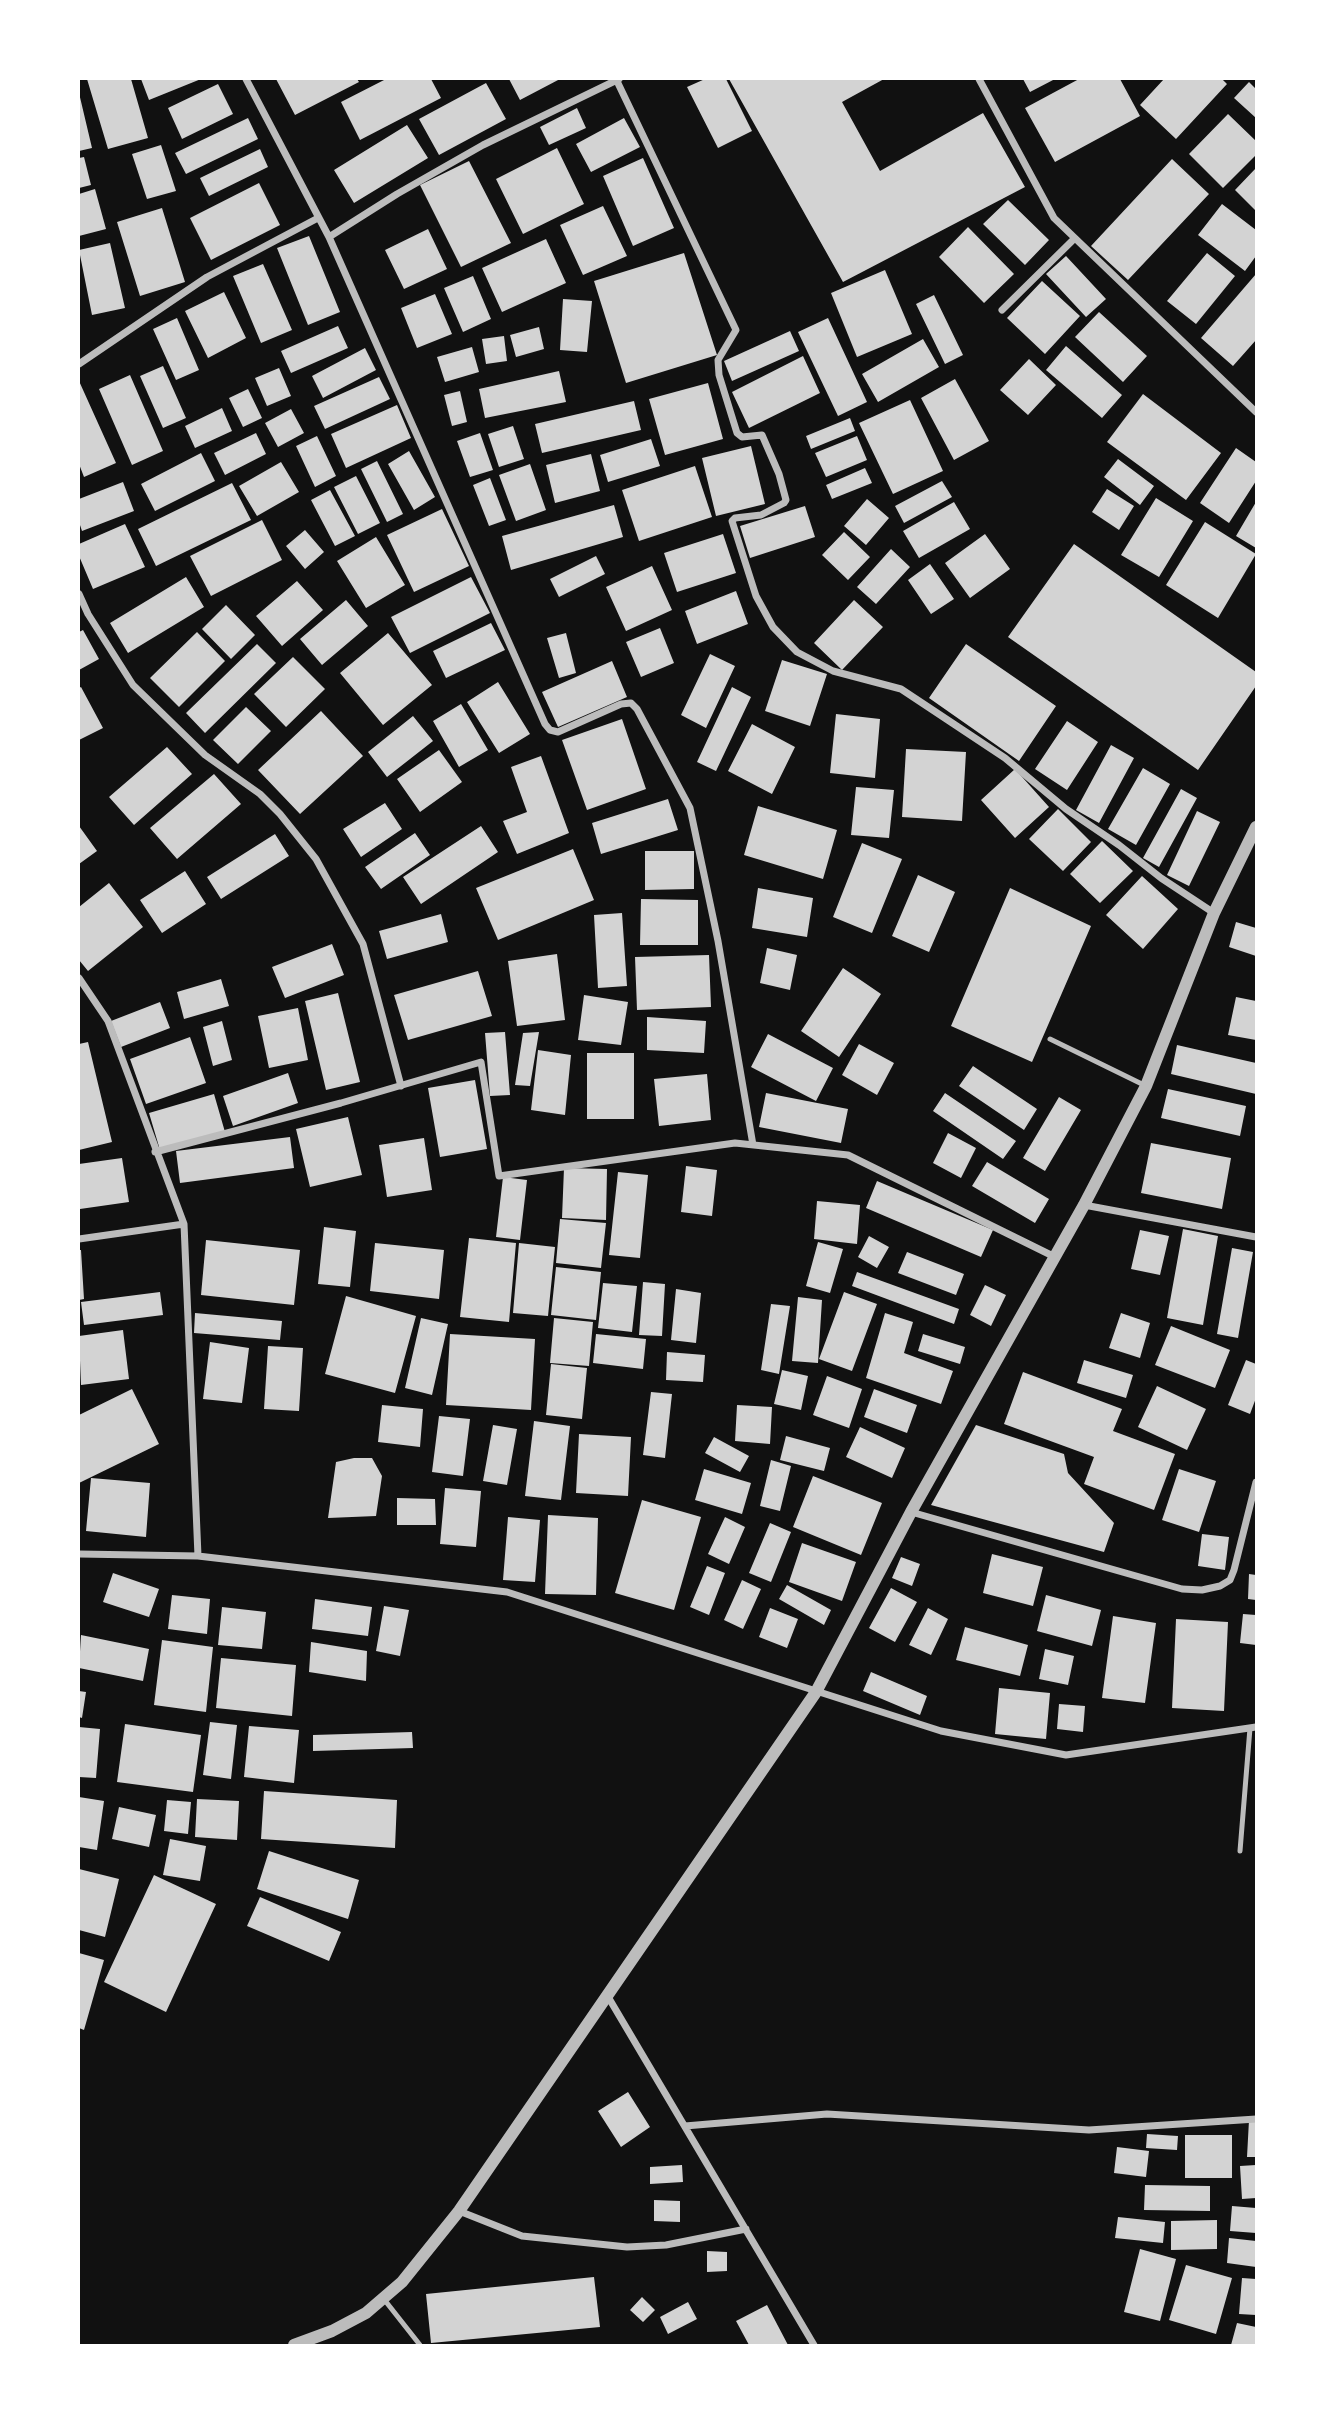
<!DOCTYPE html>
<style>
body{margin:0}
#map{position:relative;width:1335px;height:2424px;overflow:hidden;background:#111;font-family:"IBM Plex Serif",serif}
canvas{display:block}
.frame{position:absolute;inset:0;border:80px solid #fff;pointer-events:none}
</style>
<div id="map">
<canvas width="1335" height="2424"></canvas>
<div class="frame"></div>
</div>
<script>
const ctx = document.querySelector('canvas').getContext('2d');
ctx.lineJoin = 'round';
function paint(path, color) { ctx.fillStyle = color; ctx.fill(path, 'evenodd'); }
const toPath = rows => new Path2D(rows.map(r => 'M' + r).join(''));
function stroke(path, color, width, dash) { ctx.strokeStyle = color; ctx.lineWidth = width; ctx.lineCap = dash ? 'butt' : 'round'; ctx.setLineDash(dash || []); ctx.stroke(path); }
paint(toPath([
 [87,79,131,79,148,138,108,149],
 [141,79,201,79,149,100],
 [276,79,357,79,359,82,295,115],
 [386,79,431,79,441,98,360,140,341,102],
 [509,79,560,79,520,100],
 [705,79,726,79,752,131,718,148,687,87],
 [729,79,884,79,842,102,880,171,983,113,1025,187,843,282],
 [1023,79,1055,79,1030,92],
 [1079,79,1120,79,1140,116,1055,162,1025,108],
 [1164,79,1222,79,1227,84,1176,139,1140,105],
 [1249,82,1256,89,1256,118,1234,98],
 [486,83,506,119,439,155,419,119],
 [218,84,233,114,182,139,168,108],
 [79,93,92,148,79,151],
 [577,108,586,128,549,145,540,127],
 [1228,114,1256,141,1256,155,1223,188,1189,154],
 [248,118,258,139,186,174,175,153],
 [624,118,640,147,591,172,576,144],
 [407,125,428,158,354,203,334,170],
 [161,145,176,191,147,199,132,154],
 [557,148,584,204,523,234,496,179],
 [260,149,268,167,209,196,200,178],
 [84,157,91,185,79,188,79,158],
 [643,158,674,228,633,246,603,176],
 [1172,159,1209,194,1128,280,1091,246],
 [469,161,511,243,461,267,420,185],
 [1256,168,1256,211,1235,190],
 [259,183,280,225,211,260,190,218],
 [95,189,106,229,79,236,79,194],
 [1008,200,1049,240,1025,265,983,224],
 [1222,204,1256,230,1256,256,1245,271,1198,235],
 [603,206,627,256,583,275,560,225],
 [162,208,185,282,140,296,117,222],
 [968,227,1014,274,984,303,939,257],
 [428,229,447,269,404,289,385,250],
 [309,236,340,312,308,325,277,248],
 [546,239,566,283,502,312,482,268],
 [110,243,125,308,92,315,79,250],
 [684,253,717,355,626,383,594,281],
 [1207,253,1235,276,1196,324,1167,301],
 [1066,256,1106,299,1086,317,1046,274],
 [263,264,292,330,261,343,233,276],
 [885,270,912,334,857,357,831,293],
 [1256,274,1256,340,1233,366,1201,338],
 [473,276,491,319,463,332,444,288],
 [1042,281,1080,316,1045,354,1007,318],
 [224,292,246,338,208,358,185,311],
 [435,294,452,334,417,348,401,308],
 [934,295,963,355,945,364,916,304],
 [563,299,592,301,587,352,560,350],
 [1099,312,1147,356,1123,382,1075,337],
 [177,318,199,370,176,380,153,329],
 [828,318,867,402,838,416,798,332],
 [338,326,348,348,291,373,281,351],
 [539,327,544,349,516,357,510,335],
 [790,331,799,351,732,381,724,361],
 [504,336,507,361,486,364,482,339],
 [923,339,939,367,878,402,862,374],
 [1066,346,1122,395,1102,418,1046,370],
 [472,347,479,372,445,382,437,357],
 [365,348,376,370,323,398,312,376],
 [803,356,820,393,749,428,732,392],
 [1029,359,1056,385,1028,415,1000,390],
 [163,366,186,418,163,428,140,376],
 [279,368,291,396,267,406,255,378],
 [559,371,566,402,485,418,479,389],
 [130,375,163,451,132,465,99,389],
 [379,377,390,399,325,429,314,406],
 [955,379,989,441,954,460,921,398],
 [79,381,116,463,84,477,79,464],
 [708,383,723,439,665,455,649,399],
 [248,389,262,418,243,427,229,398],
 [460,391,467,422,452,426,444,395],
 [1143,394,1221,453,1186,500,1107,442],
 [910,400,943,471,893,494,859,423],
 [634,401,641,430,542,453,535,424],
 [397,405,411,438,346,468,331,434],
 [222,408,232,431,195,448,185,426],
 [291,409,304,433,278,447,265,423],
 [850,418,855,431,811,449,806,436],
 [513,426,524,459,499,467,488,434],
 [256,433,266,454,225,475,214,453],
 [480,433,493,470,470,477,457,441],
 [317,436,336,476,315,487,296,446],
 [857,436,867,460,826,477,815,453],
 [651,439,660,466,608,482,600,455],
 [751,446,765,504,716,516,702,458],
 [1236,448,1256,462,1256,481,1229,523,1200,503],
 [409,451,435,497,414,510,388,464],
 [201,453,215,481,155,511,141,484],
 [591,454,600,491,555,503,546,465],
 [1118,459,1154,486,1140,505,1104,477],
 [377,461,403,514,387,522,361,469],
 [281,462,299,492,257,516,239,486],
 [530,464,546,510,516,521,499,475],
 [695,466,712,517,639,541,622,490],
 [865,468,872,483,832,499,826,485],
 [356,476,380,523,358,534,334,487],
 [490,478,506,520,489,526,473,485],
 [942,481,952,497,904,523,895,506],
 [123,482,134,511,82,531,79,522,79,499],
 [232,483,251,520,156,566,138,529],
 [1107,489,1134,506,1119,530,1092,512],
 [330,490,355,536,335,546,311,500],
 [1156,498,1193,521,1159,577,1121,555],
 [867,499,889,518,866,545,844,526],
 [954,502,970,529,919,558,903,531],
 [1256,502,1256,548,1236,536],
 [614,505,623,537,511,570,502,536],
 [805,506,815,537,750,558,740,526],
 [442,509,469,566,414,592,387,535],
 [262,520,282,560,211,596,190,556],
 [1205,522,1256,554,1218,618,1166,585],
 [125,524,145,567,93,589,79,556,79,544],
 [305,530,324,552,305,569,286,546],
 [844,532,870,557,848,580,822,555],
 [723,534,736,573,677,592,664,553],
 [985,534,1010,569,970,598,945,563],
 [376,537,405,585,366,608,337,561],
 [1074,544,1256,672,1256,686,1198,770,1008,637],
 [891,549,910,567,876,604,857,587],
 [596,556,605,574,559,597,550,579],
 [930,564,954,599,931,614,908,580],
 [652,566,672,610,626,631,606,587],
 [186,577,204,607,128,653,110,623],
 [471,577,490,613,410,653,391,617],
 [297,581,323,610,282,646,256,616],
 [736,591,748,624,697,644,685,611],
 [346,600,368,626,322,665,300,639],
 [854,600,883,627,842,670,814,643],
 [226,605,255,635,231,659,202,629],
 [491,623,505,650,446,678,433,651],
 [660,628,674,663,641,677,626,642],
 [83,630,99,659,79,670,79,632],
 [197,632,225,661,179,707,150,678],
 [388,633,432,685,383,725,340,673],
 [566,633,576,673,559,678,547,638],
 [257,644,276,663,205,733,186,713],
 [966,644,1056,706,1019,761,929,698],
 [710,654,735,666,706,728,681,715],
 [293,657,325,689,286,727,254,694],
 [782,660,827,674,810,726,765,711],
 [612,661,627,697,558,727,542,692],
 [498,682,530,734,499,753,467,702],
 [81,687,103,728,79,740,79,688],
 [732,687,751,697,716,771,697,762],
 [461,704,488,750,459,767,433,721],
 [246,707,271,731,238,764,213,740],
 [321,711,363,756,300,814,258,770],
 [836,714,880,719,875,778,830,773],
 [413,716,433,741,387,777,368,752],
 [622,719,646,789,587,810,562,740],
 [1067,721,1098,742,1067,790,1035,769],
 [752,724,795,747,772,794,728,771],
 [1111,745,1134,758,1099,823,1076,810],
 [167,747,192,774,134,825,109,797],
 [906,749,966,752,962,821,902,817],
 [439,750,462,782,420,812,397,779],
 [541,756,569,833,517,854,503,821,527,812,511,767],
 [1143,768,1170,784,1136,845,1108,829],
 [1015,769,1049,807,1015,838,981,800],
 [214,774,241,804,177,859,150,828],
 [856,787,894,790,889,838,851,835],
 [1181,789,1197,798,1159,867,1143,858],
 [668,799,678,830,601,854,592,823],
 [385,803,402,829,361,857,343,829],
 [758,806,837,830,823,879,744,855],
 [1058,809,1091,842,1063,871,1029,839],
 [1197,811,1220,822,1189,886,1167,875],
 [79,826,97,851,79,864],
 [481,826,498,852,421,904,403,877],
 [415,833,430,855,381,889,365,867],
 [275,834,289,856,221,899,207,877],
 [1102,841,1133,871,1100,903,1070,874],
 [862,843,902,859,872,933,833,917],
 [573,849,594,900,498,940,476,888],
 [645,851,694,851,694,889,645,890],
 [185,871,206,904,162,933,140,900],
 [918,875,955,892,929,952,892,936],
 [1142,876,1178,909,1143,949,1106,915],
 [109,883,143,927,88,971,79,960,79,907],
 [758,888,813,898,807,937,752,928],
 [1010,888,1091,926,1032,1062,951,1026],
 [641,899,698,900,698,945,640,945],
 [622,913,627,986,598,988,594,915],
 [441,914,448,942,387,959,379,931],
 [1236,922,1256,928,1256,956,1229,947],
 [332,944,344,975,285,998,272,967],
 [767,948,797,955,790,990,760,983],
 [557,954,565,1020,517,1026,508,961],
 [709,955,711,1007,637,1010,635,957],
 [843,968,881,994,839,1057,801,1031],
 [478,971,492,1016,408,1040,394,995],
 [221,979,229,1006,184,1019,177,992],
 [338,993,360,1082,326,1090,305,1001],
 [584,995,628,1002,621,1045,578,1040],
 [1236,997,1256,1001,1256,1040,1228,1035],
 [160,1002,170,1028,121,1047,111,1021],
 [298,1008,308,1060,269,1068,258,1016],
 [647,1017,706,1021,704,1053,647,1050],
 [222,1021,232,1060,213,1066,203,1027],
 [505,1032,510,1095,490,1096,485,1033],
 [539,1032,530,1086,515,1085,523,1033],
 [768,1034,833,1068,816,1101,751,1067],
 [190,1037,206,1083,146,1104,130,1059],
 [88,1042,112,1142,79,1150,79,1044],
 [859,1044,894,1063,877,1095,842,1075],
 [1177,1045,1256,1063,1256,1094,1171,1074],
 [538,1050,571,1055,565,1115,531,1110],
 [587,1053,634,1053,634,1119,587,1119],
 [973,1066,1037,1109,1024,1130,959,1086],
 [288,1073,298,1103,233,1126,223,1096],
 [707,1074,711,1120,659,1126,654,1079],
 [475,1080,487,1149,440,1157,428,1088],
 [1168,1089,1246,1106,1240,1136,1161,1118],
 [766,1093,848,1109,841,1143,759,1127],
 [945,1093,1016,1141,1003,1159,933,1111],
 [214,1094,225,1132,160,1150,149,1113],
 [1059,1097,1081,1110,1045,1171,1023,1158],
 [348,1117,362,1175,310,1187,296,1129],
 [948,1133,976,1148,961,1178,933,1163],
 [290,1137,294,1168,180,1183,176,1151],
 [424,1138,432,1190,387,1197,379,1145],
 [1151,1143,1231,1158,1222,1209,1141,1193],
 [122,1158,129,1202,80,1209,79,1164],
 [987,1162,1049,1199,1035,1223,972,1186],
 [686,1166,717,1170,712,1216,681,1212],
 [564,1168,607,1169,606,1220,562,1218],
 [618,1172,648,1175,640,1258,609,1255],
 [503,1177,527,1180,520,1240,496,1237],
 [877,1181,993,1230,981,1257,866,1208],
 [817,1201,860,1205,857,1244,814,1239],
 [560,1219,606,1223,601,1268,556,1263],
 [324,1227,356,1231,350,1287,318,1284],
 [1183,1229,1218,1236,1203,1325,1167,1318],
 [1140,1230,1169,1236,1160,1275,1131,1269],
 [869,1236,889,1247,877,1268,858,1257],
 [469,1238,516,1243,509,1322,460,1317],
 [206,1240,300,1250,294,1305,201,1295],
 [818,1242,843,1249,830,1293,806,1286],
 [375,1243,444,1250,439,1299,370,1291],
 [519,1243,555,1247,548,1316,513,1313],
 [1232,1248,1253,1252,1238,1338,1217,1334],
 [79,1250,81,1250,84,1299,79,1300],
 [907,1252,964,1274,956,1295,898,1273],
 [556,1267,601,1272,596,1320,551,1315],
 [857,1272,959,1309,954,1324,852,1286],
 [643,1282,665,1284,662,1336,639,1335],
 [603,1283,637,1286,632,1332,598,1328],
 [985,1285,1006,1295,991,1326,970,1315],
 [676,1289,701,1293,696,1343,671,1340],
 [160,1292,163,1315,84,1325,81,1302],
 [844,1292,877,1304,852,1371,819,1359],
 [346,1296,416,1316,395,1393,325,1374],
 [798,1297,822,1300,818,1363,792,1361],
 [771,1304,790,1306,779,1374,761,1370],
 [195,1313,282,1321,280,1340,194,1333],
 [885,1313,913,1322,904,1353,953,1371,941,1404,866,1378],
 [1121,1313,1150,1323,1140,1358,1109,1348],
 [421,1318,448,1324,432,1395,405,1388],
 [554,1318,593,1322,589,1366,550,1363],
 [1171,1326,1230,1350,1215,1388,1155,1365],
 [123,1330,129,1379,81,1385,79,1336],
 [450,1334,535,1339,531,1410,446,1405],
 [596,1334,646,1339,643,1369,593,1363],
 [923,1334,965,1347,960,1364,918,1351],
 [210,1342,249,1348,242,1403,203,1399],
 [268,1346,303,1348,299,1411,264,1409],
 [667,1352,705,1355,703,1382,666,1380],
 [1084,1360,1133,1375,1126,1398,1077,1383],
 [1246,1360,1256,1364,1256,1398,1250,1414,1228,1405],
 [551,1364,587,1368,582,1419,546,1415],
 [782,1370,808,1376,801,1410,774,1404],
 [1023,1372,1122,1409,1113,1431,1175,1454,1154,1510,1084,1484,1094,1457,1004,1424],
 [827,1376,862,1389,849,1428,813,1415],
 [1157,1386,1206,1409,1187,1450,1138,1427],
 [132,1389,159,1444,79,1483,79,1415],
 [874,1389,917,1405,907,1433,864,1417],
 [651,1392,672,1394,665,1458,643,1455],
 [382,1405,423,1409,420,1447,378,1442],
 [737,1405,772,1407,770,1444,735,1441],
 [439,1416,470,1419,463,1476,432,1472],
 [534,1421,570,1426,561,1500,525,1496],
 [493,1425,517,1429,507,1485,483,1481],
 [976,1425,1064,1454,1068,1473,1114,1523,1104,1552,931,1505],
 [860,1427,905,1448,892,1478,846,1457],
 [579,1434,631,1437,628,1496,576,1493],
 [786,1436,830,1448,824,1471,780,1460],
 [714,1437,749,1456,740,1472,705,1453],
 [354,1458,372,1458,382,1476,376,1516,328,1518,336,1462],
 [771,1460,791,1466,780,1511,760,1506],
 [704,1469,751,1483,742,1514,695,1500],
 [1179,1469,1216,1481,1199,1532,1162,1520],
 [813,1476,882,1503,861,1555,793,1527],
 [91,1478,150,1483,146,1537,86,1531],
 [445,1488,481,1491,476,1547,440,1544],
 [397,1498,435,1499,436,1525,397,1525],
 [642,1500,701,1517,674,1610,615,1593],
 [548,1515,598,1518,596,1595,545,1594],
 [508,1517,540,1520,535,1582,503,1580],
 [725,1517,745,1527,729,1564,708,1554],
 [770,1523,791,1532,771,1582,749,1573],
 [1202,1534,1229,1537,1225,1570,1198,1566],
 [802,1543,856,1562,842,1601,789,1582],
 [992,1554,1043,1567,1033,1606,983,1593],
 [901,1557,920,1564,912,1586,892,1578],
 [707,1566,725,1573,709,1615,690,1607],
 [113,1573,159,1589,149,1617,103,1602],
 [1249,1574,1256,1575,1256,1600,1248,1599],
 [742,1580,761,1589,743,1629,724,1620],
 [787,1585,831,1610,824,1625,779,1599],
 [891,1588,917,1602,895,1642,869,1628],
 [172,1595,210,1599,207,1634,168,1629],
 [1046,1595,1101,1610,1092,1646,1037,1631],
 [315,1599,372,1607,368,1636,312,1629],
 [384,1606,409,1610,400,1656,376,1651],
 [222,1607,266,1612,262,1649,218,1645],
 [770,1608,798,1619,787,1648,759,1637],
 [928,1608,948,1619,931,1655,909,1645],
 [1243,1614,1256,1615,1256,1645,1240,1643],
 [1113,1616,1156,1623,1145,1703,1102,1698],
 [1176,1619,1228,1622,1224,1711,1172,1708],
 [965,1627,1028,1645,1020,1676,956,1660],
 [81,1635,149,1649,143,1681,79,1668],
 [162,1640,213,1647,206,1712,154,1705],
 [311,1642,367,1651,366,1681,309,1672],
 [1045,1649,1074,1656,1068,1685,1039,1679],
 [221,1658,296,1665,292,1716,216,1708],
 [871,1672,927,1696,920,1715,863,1691],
 [999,1688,1050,1693,1046,1739,995,1734],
 [79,1691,86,1692,82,1718,79,1717],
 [1059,1704,1085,1706,1083,1732,1057,1729],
 [210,1722,237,1725,231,1779,203,1775],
 [125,1724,201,1735,193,1792,117,1782],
 [249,1726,299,1730,294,1783,244,1777],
 [79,1727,100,1729,96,1778,79,1777],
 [412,1732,413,1748,313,1751,313,1735],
 [264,1791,397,1800,395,1848,261,1839],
 [79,1797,104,1801,97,1850,79,1847],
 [197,1799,239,1801,237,1840,195,1837],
 [167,1800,191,1802,188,1834,164,1831],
 [119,1807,156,1815,149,1847,112,1839],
 [170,1839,206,1846,200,1881,163,1875],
 [269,1851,359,1880,348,1919,257,1889],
 [79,1869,119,1879,105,1937,79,1930],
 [154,1875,216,1904,166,2012,104,1982],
 [260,1897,341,1932,329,1961,247,1926],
 [79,1953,104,1960,84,2030,79,2028],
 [628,2092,650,2127,621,2147,598,2111],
 [1249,2120,1256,2121,1256,2157,1247,2157],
 [1147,2134,1178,2136,1177,2150,1146,2148],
 [1185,2135,1232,2135,1232,2178,1185,2178],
 [1117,2147,1149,2151,1146,2177,1114,2173],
 [682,2165,683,2182,650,2184,650,2167],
 [1256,2165,1256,2198,1242,2199,1240,2166],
 [1145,2185,1210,2186,1210,2211,1144,2210],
 [654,2200,680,2201,680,2222,654,2221],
 [1232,2206,1256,2208,1256,2233,1230,2231],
 [1118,2217,1165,2222,1163,2243,1115,2238],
 [1217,2220,1217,2249,1171,2250,1171,2221],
 [1229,2238,1256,2241,1256,2267,1227,2263],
 [1140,2249,1176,2259,1160,2321,1124,2312],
 [707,2251,727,2252,727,2271,707,2272],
 [1186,2265,1232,2278,1216,2334,1169,2320],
 [594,2277,600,2327,431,2343,426,2294],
 [1242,2278,1256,2279,1256,2315,1239,2314],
 [642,2297,655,2310,643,2322,630,2310],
 [688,2302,697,2319,668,2334,660,2317],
 [767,2305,788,2345,749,2345,736,2321],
 [1237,2323,1256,2327,1256,2345,1231,2345]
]), '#d3d3d3');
stroke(toPath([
 [1050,1039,1146,1086],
 [1240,1851,1250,1728],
 [383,2298,420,2345]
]), '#bcbcbc', 5);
stroke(toPath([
 [246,79,329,237,545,724,550,730,558,732,621,704,631,703,637,709,690,808,718,941,753,1145],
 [616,79,736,330,718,360,719,375,737,433,742,437,762,435,779,474,786,500,784,503,761,515,735,518,732,521,756,596,773,627,797,652,833,671,901,689,1005,758,1066,809,1119,845,1161,878,1214,913],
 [979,79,1054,218,1256,412],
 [329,237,397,194,483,145,619,79],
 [1002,310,1074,239],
 [79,364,207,277,318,218],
 [79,594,88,614,133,685,205,755,260,794,280,814,316,859,363,944,401,1086],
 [79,978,108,1021,184,1224,198,1556],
 [155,1152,341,1103,481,1062,499,1176,735,1143,848,1155,1055,1257],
 [1084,1205,1256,1237],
 [79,1239,184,1224],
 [911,1512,1182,1589,1202,1590,1220,1586,1230,1580,1234,1570,1256,1482],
 [79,1554,198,1556,507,1592,941,1731,1066,1755,1256,1727],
 [607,1995,814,2345],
 [685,2126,827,2114,1089,2130,1256,2119],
 [459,2211,522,2236,627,2247,666,2245,746,2229]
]), '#bcbcbc', 7);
stroke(toPath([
 [294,2345,332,2331,366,2313,402,2282,459,2211,816,1692,911,1512,1084,1205,1146,1086,1214,913,1256,827]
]), '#bcbcbc', 12);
</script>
